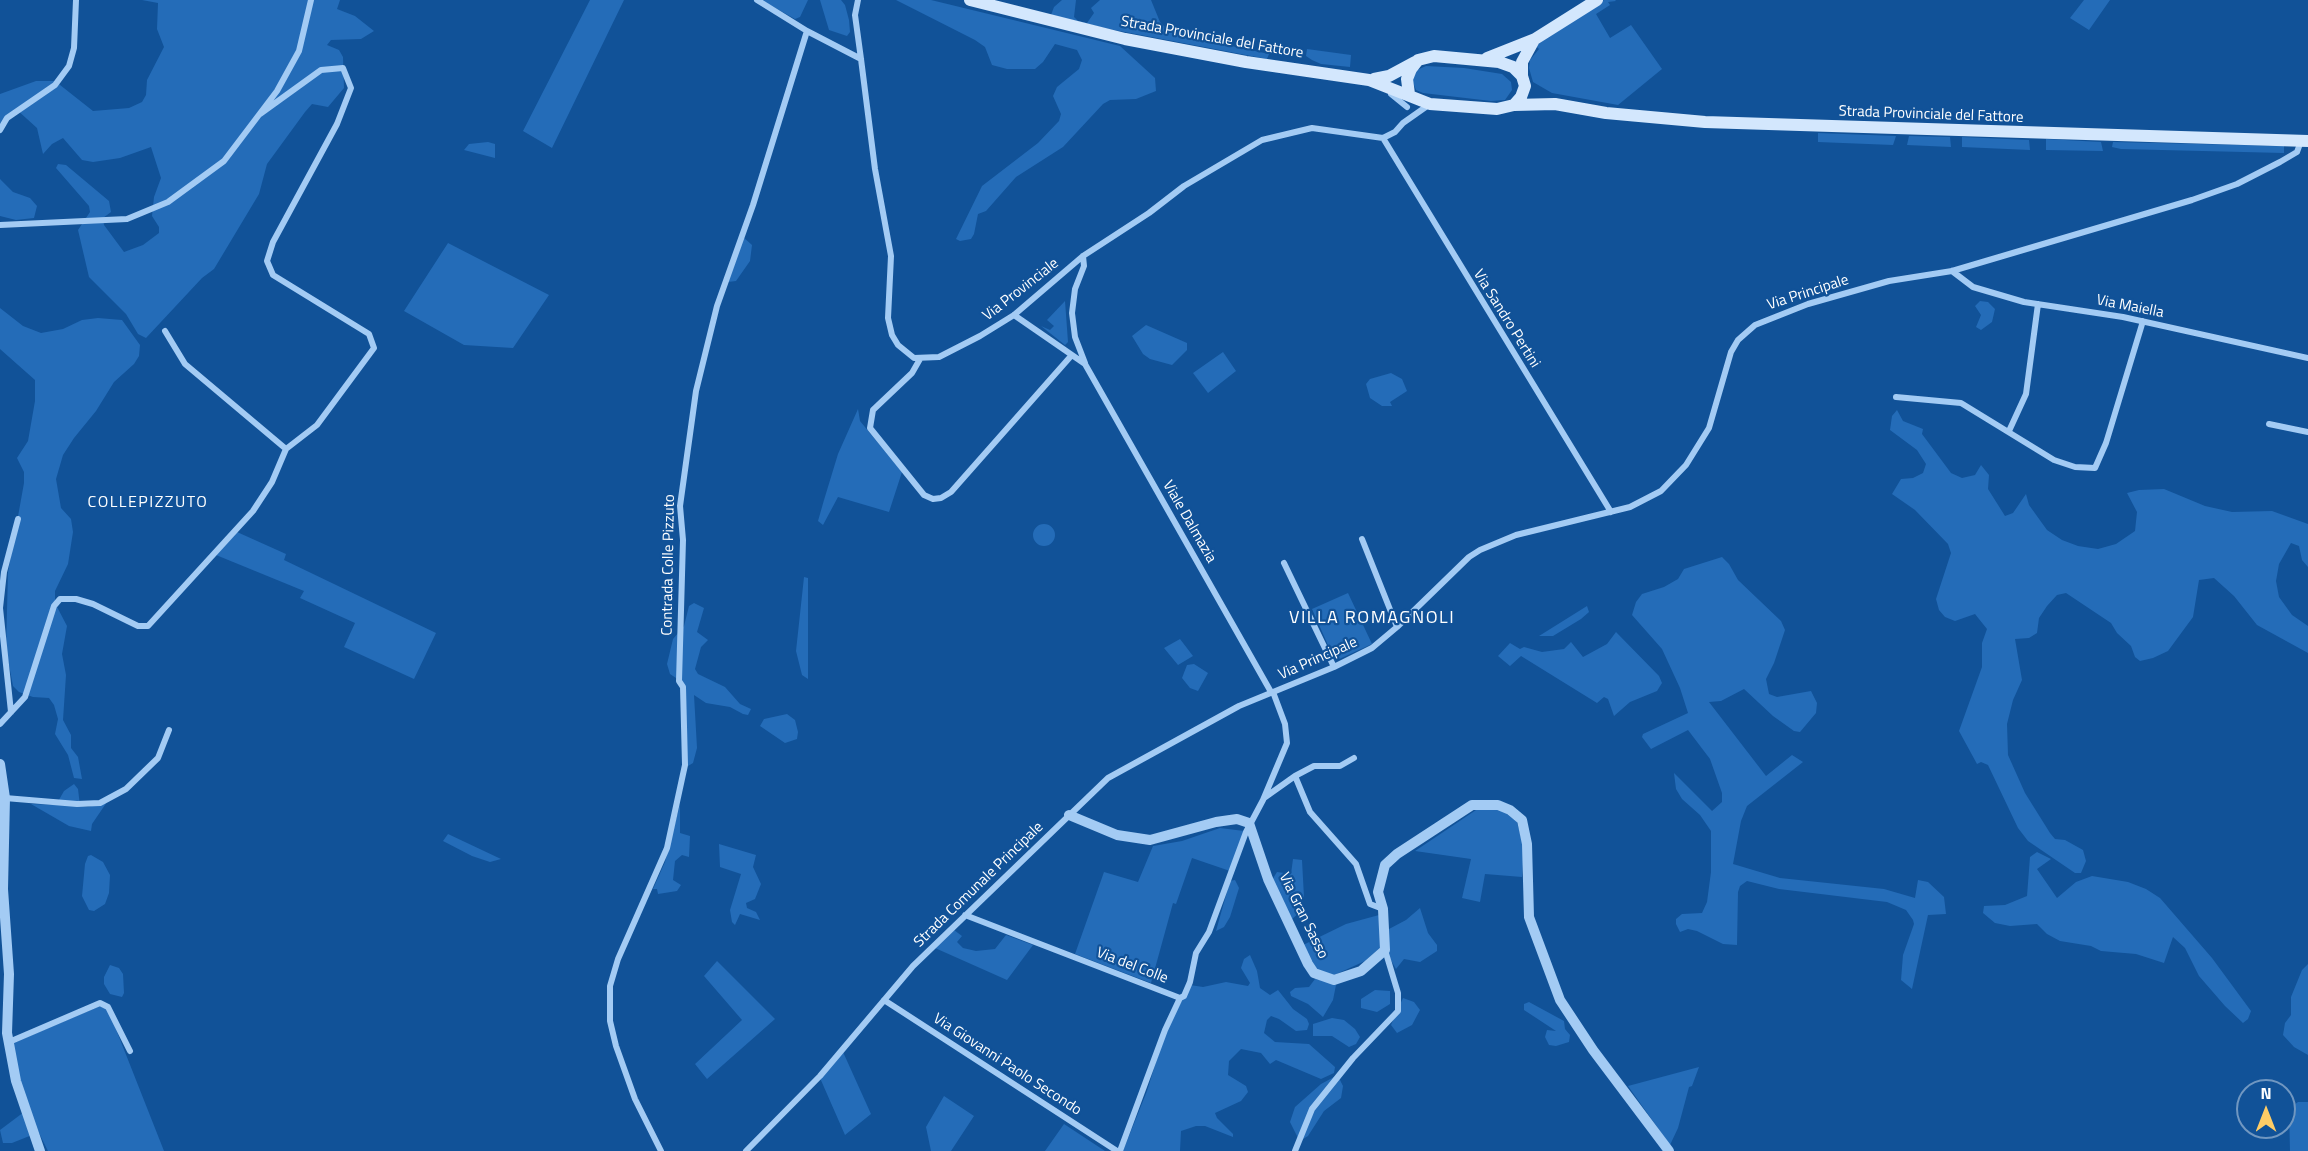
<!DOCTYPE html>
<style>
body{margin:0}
#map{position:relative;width:2308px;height:1151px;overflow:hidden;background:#115298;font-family:"Titillium Web",sans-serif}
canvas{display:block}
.north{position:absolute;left:2236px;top:1079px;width:60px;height:60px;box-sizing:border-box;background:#115298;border:2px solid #7097c1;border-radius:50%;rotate:0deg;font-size:16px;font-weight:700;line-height:24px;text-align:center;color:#fff}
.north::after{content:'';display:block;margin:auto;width:21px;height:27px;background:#ffcd66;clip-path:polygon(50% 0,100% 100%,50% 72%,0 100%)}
</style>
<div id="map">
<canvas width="2308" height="1151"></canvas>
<div class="north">N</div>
</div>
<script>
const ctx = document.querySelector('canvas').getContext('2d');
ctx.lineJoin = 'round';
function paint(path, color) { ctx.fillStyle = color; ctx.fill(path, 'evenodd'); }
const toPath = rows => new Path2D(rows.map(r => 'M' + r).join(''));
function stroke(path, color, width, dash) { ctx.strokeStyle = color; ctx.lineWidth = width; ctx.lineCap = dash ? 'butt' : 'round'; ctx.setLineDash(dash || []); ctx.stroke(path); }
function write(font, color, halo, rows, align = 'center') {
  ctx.font = font + ' "Titillium Web",sans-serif'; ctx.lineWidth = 4.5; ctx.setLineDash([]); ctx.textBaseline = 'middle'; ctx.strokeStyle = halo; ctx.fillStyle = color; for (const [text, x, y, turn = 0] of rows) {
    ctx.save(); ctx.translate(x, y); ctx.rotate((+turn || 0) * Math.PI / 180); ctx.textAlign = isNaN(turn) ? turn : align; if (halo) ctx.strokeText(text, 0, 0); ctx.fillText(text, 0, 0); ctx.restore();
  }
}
paint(toPath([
 [142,0,340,0,337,9,355,16,374,31,361,39,331,40,327,45,339,50,343,57,344,88,328,107,312,104,305,112,267,164,259,194,214,269,202,278,146,338,138,334,126,314,89,277,78,230,90,212,89,206,56,168,58,164,66,165,109,201,111,212,103,218,104,225,124,252,143,245,159,233,159,227,152,216,154,197,161,178,151,147,120,158,93,162,82,160,63,138,52,144,43,154,37,128,16,109,0,128,0,94,36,81,55,81,93,111,129,108,142,102,146,95,147,80,164,47,157,29,158,3],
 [590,0,624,0,552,148,523,131],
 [761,0,808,0,800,17,795,19],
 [820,0,841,0,845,5,849,20,850,32,847,36,829,30],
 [896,0,931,0,1120,46,1155,78,1156,91,1136,99,1110,100,1103,104,1063,147,1016,177,986,211,978,214,974,234,971,239,960,241,956,239,982,186,1038,143,1059,121,1061,114,1053,96,1057,87,1079,69,1082,60,1077,50,1055,44,1043,62,1035,69,1007,69,992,65,985,47,975,40],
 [1062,0,1076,0,1074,17,1078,21,1087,23,1094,13,1091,8,1100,0,1151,0,1160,22,1167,29,1185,36,1269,54,1267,59,1109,29,1051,15,1054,7],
 [1604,0,1615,0,1616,1,1608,2,1610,5,1596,14,1610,38,1631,25,1662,69,1618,105,1552,93,1533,82,1529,68,1530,60,1539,49,1536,46,1558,28],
 [2084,0,2110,0,2089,30,2070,18],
 [1307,49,1351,55,1350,67,1321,64,1312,60,1306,56],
 [1426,66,1464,68,1502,74,1511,82,1512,90,1505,100,1491,101,1423,93,1416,90,1412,80,1417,70],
 [1818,133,1896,136,1893,145,1818,142],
 [1909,136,1950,137,1951,147,1907,145],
 [1962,137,2029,140,2030,150,1962,147],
 [2046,139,2101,142,2103,151,2046,150],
 [488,142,495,144,495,158,464,150,469,144],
 [2113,142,2284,146,2284,153,2121,149,2112,147],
 [0,179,13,192,30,198,37,206,34,218,16,220,0,216],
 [743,237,752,245,750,261,736,281,728,282],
 [448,243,549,295,513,348,464,345,404,311],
 [1065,301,1068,342,1065,345,1041,326,1050,330,1054,326,1047,320],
 [1980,301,1988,302,1995,309,1992,322,1981,330,1976,327,1981,315,1975,306],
 [0,308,23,326,41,333,63,329,82,320,98,318,122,320,140,345,139,356,134,364,114,382,96,411,74,438,63,455,56,479,61,508,71,519,73,532,68,564,55,591,55,603,67,626,62,654,66,675,63,720,71,735,71,748,78,757,82,779,74,778,68,755,55,734,58,719,54,705,49,698,33,697,19,692,13,686,6,649,8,572,24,483,24,472,17,458,28,441,35,401,35,380,0,349],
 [1146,325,1187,343,1187,350,1172,365,1150,359,1143,354,1132,336],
 [1223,352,1236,371,1208,393,1193,373],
 [1391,373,1402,379,1407,391,1390,402,1392,406,1382,406,1370,398,1366,384,1370,379],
 [858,409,860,421,902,472,889,512,838,497,823,525,818,521,824,500,838,454],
 [1897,410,1903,421,1923,429,1922,434,1951,473,1962,478,1975,475,1981,465,1989,475,1988,489,2005,516,2013,513,2026,494,2029,505,2047,530,2062,540,2078,546,2098,549,2116,544,2135,531,2137,512,2127,493,2139,490,2164,489,2205,506,2232,512,2272,511,2308,524,2308,567,2302,560,2299,546,2291,543,2279,564,2276,581,2279,597,2292,615,2308,626,2308,653,2257,625,2234,596,2214,578,2199,580,2193,617,2168,651,2153,658,2140,661,2135,657,2131,646,2117,633,2111,623,2066,593,2057,595,2047,606,2039,618,2037,633,2029,638,2015,639,2022,680,2013,700,2007,724,2008,755,2025,793,2050,833,2055,839,2065,840,2083,850,2086,861,2081,873,2075,873,2028,841,2018,828,1988,765,1981,762,1977,764,1959,731,1982,667,1982,643,1987,629,1975,614,1955,621,1945,617,1939,610,1936,599,1951,553,1948,544,1915,510,1892,494,1901,479,1913,478,1923,473,1926,464,1917,450,1890,430,1892,416],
 '1033 535a11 11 0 1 1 22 0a11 11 0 1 1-22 0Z',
 [237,532,286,554,284,560,436,633,414,679,344,647,355,623,300,598,304,591,216,555],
 [1722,557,1729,564,1738,580,1781,621,1785,630,1774,663,1766,679,1769,694,1777,697,1811,691,1817,703,1816,713,1800,732,1794,731,1773,716,1744,689,1721,701,1709,702,1766,776,1792,755,1803,762,1747,806,1741,821,1733,864,1780,878,1884,889,1915,898,1918,880,1928,882,1944,897,1946,914,1928,915,1912,989,1901,980,1903,955,1914,924,1913,920,1906,910,1887,902,1779,889,1747,881,1740,886,1738,892,1737,945,1723,944,1697,931,1688,929,1680,932,1676,924,1676,919,1682,914,1702,913,1707,902,1711,872,1711,831,1700,815,1682,799,1676,789,1674,773,1712,811,1722,802,1722,793,1710,759,1688,730,1651,749,1642,737,1643,734,1688,713,1680,688,1662,649,1632,615,1636,602,1642,594,1664,587,1678,579,1684,569],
 [804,577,808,578,808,679,802,675,796,651],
 [1348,593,1372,644,1335,661,1312,609],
 [694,603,704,608,697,632,708,640,701,647,695,669,698,674,725,687,740,704,751,709,748,715,743,714,730,707,706,703,694,695,697,748,693,763,688,766,686,763,684,688,676,678,670,674,667,664,673,639,684,626,689,606],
 [1587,606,1589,612,1581,619,1553,636,1539,636],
 [1616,632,1659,676,1662,683,1657,691,1630,702,1614,716,1608,699,1604,697,1597,703,1521,656,1510,666,1498,656,1510,643,1520,649,1524,647,1542,652,1564,649,1571,642,1583,657,1607,644],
 [1180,639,1193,656,1178,665,1164,648],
 [1194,664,1208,673,1198,691,1190,688,1182,678,1187,665],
 [787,714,795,720,798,732,797,739,785,743,760,726,764,719],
 [74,784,78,789,80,806,88,807,107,802,92,824,91,831,69,826,31,804,56,805,64,791],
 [680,804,680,833,690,836,689,857,682,855,675,861,673,880,681,885,677,891,658,894,657,889,653,889,665,862],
 [1479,808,1502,810,1517,822,1524,849,1522,877,1485,874,1480,902,1462,898,1471,859,1415,851],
 [1220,828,1244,831,1230,871,1192,858,1176,904,1173,903,1151,983,1075,954,1104,872,1138,882,1153,846,1182,841],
 [448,834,501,859,490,862,472,856,443,841],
 [719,844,756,855,753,867,761,884,755,899,746,903,747,908,756,912,760,920,740,914,735,925,732,922,730,910,741,874,720,867],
 [2037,852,2051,859,2037,869,2057,898,2076,882,2092,876,2128,882,2146,889,2160,898,2212,958,2251,1011,2248,1019,2243,1023,2225,1006,2199,976,2185,948,2173,937,2164,963,2136,954,2101,951,2091,946,2060,941,2047,934,2037,924,2010,926,1995,923,1983,913,1984,906,2005,905,2027,896,2030,857],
 [91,855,103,862,110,875,109,893,105,904,94,911,89,910,82,896,85,864,88,856],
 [1293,859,1302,860,1304,897,1300,912,1291,920,1272,880,1277,872,1291,874],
 [1235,880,1239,888,1230,917,1224,927,1216,931,1230,881],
 [1420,908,1428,933,1437,945,1437,951,1420,962,1404,959,1396,969,1388,955,1389,929,1406,920],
 [1379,915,1382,946,1365,961,1332,976,1320,973,1312,964,1303,945,1346,924],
 [954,930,962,936,957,942,963,948,976,951,995,949,1006,935,1033,945,1007,980,935,948],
 [1250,955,1257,971,1260,988,1270,995,1278,990,1293,1009,1307,1019,1309,1024,1307,1030,1296,1031,1279,1019,1271,1016,1267,1020,1264,1033,1275,1042,1309,1044,1335,1067,1334,1073,1321,1079,1276,1060,1270,1064,1261,1053,1241,1049,1229,1061,1228,1075,1246,1086,1248,1092,1241,1101,1215,1113,1217,1118,1233,1134,1233,1137,1205,1126,1196,1126,1181,1131,1180,1151,1123,1151,1147,1091,1165,1033,1190,985,1203,987,1226,982,1248,986,1250,983,1241,968,1244,959],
 [717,961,775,1019,707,1079,695,1064,742,1020,704,976],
 [2308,964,2308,1055,2294,1047,2283,1035,2285,1023,2291,1015,2291,997,2302,970],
 [110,965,119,968,123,974,124,993,122,997,110,994,104,984,104,977],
 [1315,979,1333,982,1336,985,1333,1000,1323,1017,1308,1004,1291,996,1290,992,1295,988,1309,987],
 [1375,990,1390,991,1390,1004,1377,1012,1361,1008,1361,999],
 [1403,998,1414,1002,1420,1010,1412,1025,1397,1033,1391,1025],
 [1529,1002,1564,1021,1565,1029,1570,1035,1569,1042,1556,1046,1549,1045,1545,1037,1547,1030,1556,1031,1524,1010,1524,1004],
 [100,1006,108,1009,164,1151,48,1151,37,1129,21,1085,11,1044],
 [1332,1018,1344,1020,1355,1029,1360,1037,1356,1044,1349,1047,1332,1036,1313,1036,1313,1024],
 [843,1052,871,1114,845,1135,820,1078],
 [1699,1067,1692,1086,1689,1087,1678,1128,1670,1145,1628,1086],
 [1334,1077,1340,1080,1343,1086,1341,1098,1324,1111,1308,1136,1303,1139,1298,1138,1290,1122,1295,1107,1321,1084],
 [944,1096,974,1116,951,1151,931,1151,926,1127],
 [2298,1102,2308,1102,2308,1151,2290,1151,2289,1109],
 [24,1112,32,1135,12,1143,3,1143,0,1130],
 [1064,1124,1105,1151,1045,1151]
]), '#246cb8');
stroke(toPath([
 [757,0,807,31,861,59],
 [858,0,855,15,861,59,875,169,891,256,888,318,892,335,898,345,914,358,939,357,980,336,1014,315,1083,256,1149,213,1184,186,1262,140,1312,128,1383,138,1395,132,1403,123,1430,104],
 [1391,94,1407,107],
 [0,130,7,118,55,85,69,66,74,48,76,0],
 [1383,138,1611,512],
 [0,225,127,219,168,202,224,161,277,91,299,51,311,0],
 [1083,256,1084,266,1075,289,1072,313,1075,337,1085,363],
 [1952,271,1973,287,2024,302,2123,317,2308,358],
 [1014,315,1085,364,1271,692],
 [165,331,185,364,286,449],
 [920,359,912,373,873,410,870,428,924,495,933,499,941,498,951,492,1071,356],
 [1896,397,1961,403,2054,460,2075,467,2095,468,2106,443,2143,321],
 [2269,424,2308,432],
 [2009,431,2026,394,2038,304],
 [1362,539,1397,627],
 [1284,563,1334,667],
 [11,712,0,608,4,572,18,519],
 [0,724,25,697,54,606,60,599,76,599,93,604,138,626,148,626,253,511,272,482,286,449,317,425,374,348,369,334,273,275,267,261,273,242,337,124,351,88,343,68,321,70,260,114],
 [1295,776,1314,766,1340,766,1354,758],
 [5,798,77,804,100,803,126,789,158,758,169,730],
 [1264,798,1295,776,1310,812,1356,864,1370,904,1383,909],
 [965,915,1180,998,1184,996,1190,982,1196,953,1209,932,1246,832,1263,800,1287,743,1285,724,1273,692],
 [884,1000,1117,1151],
 [9,1042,100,1003,108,1007,130,1051],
 [661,1151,635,1099,616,1046,610,1021,610,986,618,959,667,848,685,765,683,687,679,681,683,540,680,506,696,391,717,306,753,205,807,31],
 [746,1151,820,1076,913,966,1108,778,1239,706,1334,667,1372,648,1397,627,1469,557,1480,550,1516,535,1630,507,1661,491,1686,465,1709,428,1731,352,1738,340,1755,325,1808,304,1889,281,1952,271,2192,200,2237,184,2280,162,2297,152,2301,141],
 [1120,1151,1165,1030,1180,998],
 [1295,1151,1312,1109,1353,1058,1398,1011,1398,993,1385,950]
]), '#a3cbf4', 6);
stroke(toPath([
 [0,764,5,798,3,889,9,974,7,1033,16,1081,40,1151],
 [1069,815,1117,835,1150,840,1216,822,1237,819,1249,823,1268,879,1308,964,1314,973,1334,980,1361,971,1385,950,1383,909,1378,892,1385,865,1397,854,1472,805,1498,805,1510,810,1522,820,1527,844,1529,917,1560,1000,1593,1050,1669,1151]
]), '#a3cbf4', 10);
stroke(toPath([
 [970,0,1125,39,1246,62,1369,80,1430,104,1497,109,1514,105,1521,97,1525,86,1522,76,1513,67,1499,62,1434,56,1418,60,1411,69,1407,79,1409,94],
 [1487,58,1535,39,1597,0],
 [1522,76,1522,62,1534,40],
 [1374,79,1389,76,1415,62],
 [1514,105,1555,104,1606,113,1705,122,2308,141]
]), '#d3e7fd', 12);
write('15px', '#fff', '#115298', [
 ["Strada Provinciale del Fattore",1212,38,10],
 ["Strada Provinciale del Fattore",1931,115,2],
 ["Via Provinciale",1021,290,-38],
 ["Via Principale",1808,293,-18],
 ["Via Maiella",2130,307,11],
 ["Via Sandro Pertini",1506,319,58],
 ["Viale Dalmazia",1189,522,60],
 ["Contrada Colle Pizzuto",669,565,-89],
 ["Via Principale",1318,659,-24],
 ["Strada Comunale Principale",979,885,-44],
 ["Via Gran Sasso",1303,916,64],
 ["Via del Colle",1132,966,21],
 ["Via Giovanni Paolo Secondo",1007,1065,33]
]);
ctx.letterSpacing = '1.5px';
write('16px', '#fff', '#115298', [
 ["COLLEPIZZUTO",148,503]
]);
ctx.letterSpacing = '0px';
ctx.letterSpacing = '1.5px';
write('18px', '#fff', '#115298', [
 ["VILLA ROMAGNOLI",1372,619]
]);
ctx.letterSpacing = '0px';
</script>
